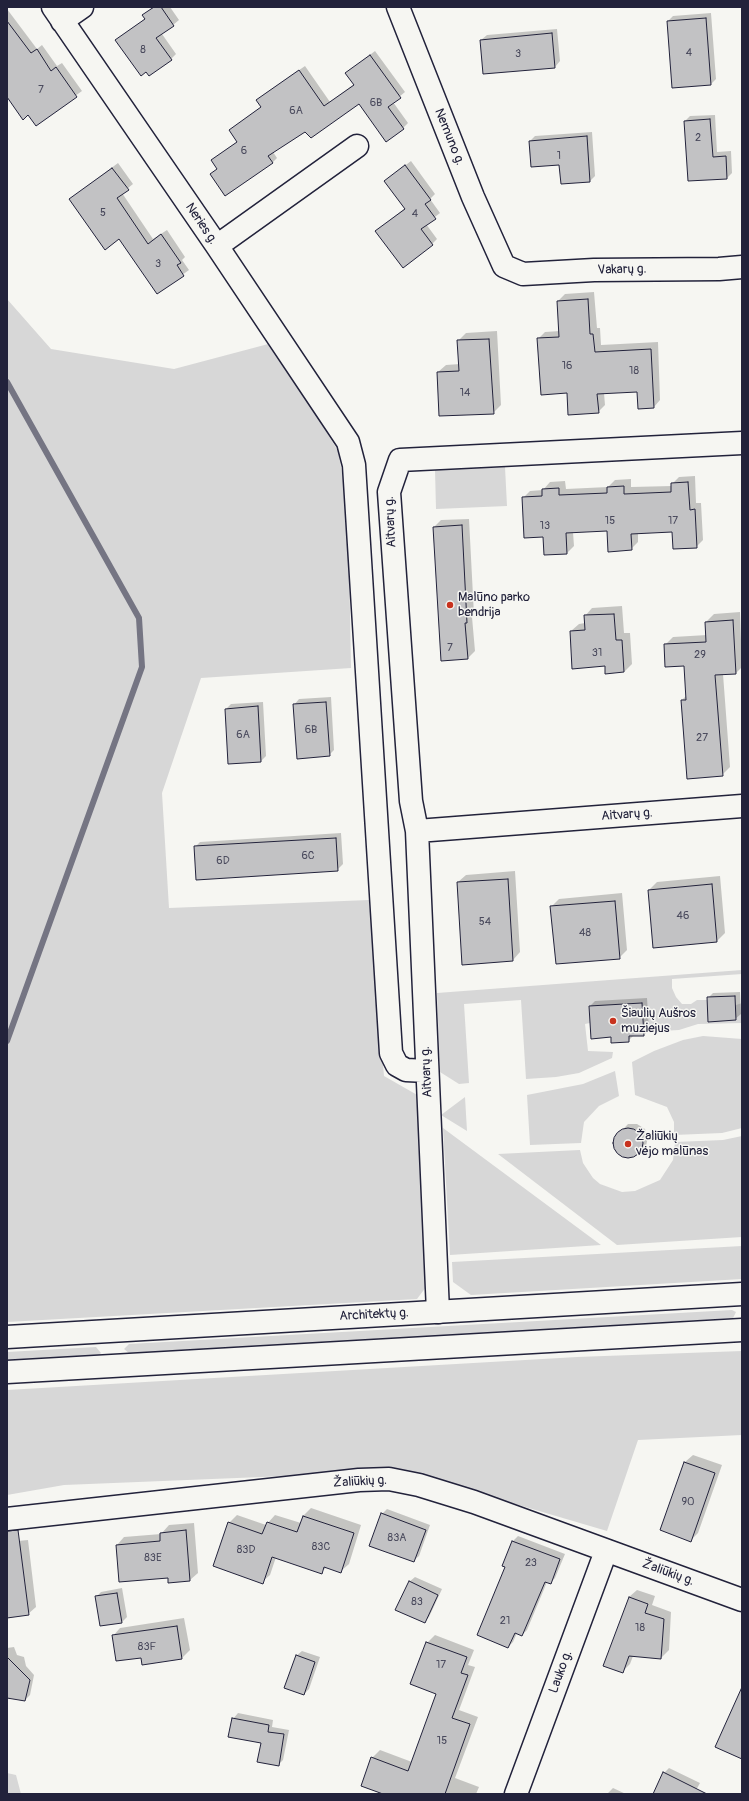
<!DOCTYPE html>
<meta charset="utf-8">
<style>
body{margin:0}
#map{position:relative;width:749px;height:1801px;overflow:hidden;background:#f6f6f2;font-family:Pangolin,sans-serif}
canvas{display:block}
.frame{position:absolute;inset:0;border:8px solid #22223b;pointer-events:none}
</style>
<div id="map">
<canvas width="749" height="1801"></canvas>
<div class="frame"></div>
</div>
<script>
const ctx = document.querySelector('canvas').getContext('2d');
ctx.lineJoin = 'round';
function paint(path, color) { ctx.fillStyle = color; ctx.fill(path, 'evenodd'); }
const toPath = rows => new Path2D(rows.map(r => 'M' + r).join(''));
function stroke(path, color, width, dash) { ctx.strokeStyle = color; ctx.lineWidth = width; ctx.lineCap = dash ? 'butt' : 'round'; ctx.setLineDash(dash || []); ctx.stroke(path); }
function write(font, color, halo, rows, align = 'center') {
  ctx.font = font + ' Pangolin,sans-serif'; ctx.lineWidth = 3; ctx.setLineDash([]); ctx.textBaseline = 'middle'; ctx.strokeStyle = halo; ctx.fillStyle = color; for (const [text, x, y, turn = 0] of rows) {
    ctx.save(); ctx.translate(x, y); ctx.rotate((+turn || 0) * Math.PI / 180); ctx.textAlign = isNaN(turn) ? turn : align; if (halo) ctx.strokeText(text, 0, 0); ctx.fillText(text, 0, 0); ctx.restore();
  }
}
paint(toPath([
 [7,299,51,349,174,369,272,343,338,451,348,505,351,668,201,678,162,793,169,908,369,900,384,1076,419,1096,429,1283,417,1299,7,1322],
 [505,467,507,506,436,509,435,470],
 [742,970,742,974,672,979,672,988,676,997,682,1004,691,1004,697,1000,717,1000,729,1002,736,1005,742,1003,742,1023,698,1024,679,1030,644,1032,642,1003,589,1006,590,1023,585,1024,588,1051,613,1052,612,1058,579,1073,556,1077,526,1079,521,1000,464,1004,469,1083,459,1084,440,1072,437,993],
 [703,1036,742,1039,742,1128,722,1133,674,1135,674,1122,667,1107,635,1095,632,1062,654,1051,683,1040],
 [615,1071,619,1096,599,1106,584,1122,581,1143,530,1145,527,1095,583,1084],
 [465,1097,467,1131,441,1115],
 [443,1128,601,1245,450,1255],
 [742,1136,742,1237,617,1245,498,1154,580,1150,583,1163,593,1178,600,1184,622,1192,635,1191,660,1180,673,1160,675,1142,723,1140],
 [742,1246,742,1279,471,1295,453,1282,452,1262],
 [732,1310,736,1312,733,1318,130,1354,124,1349,129,1344],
 [96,1347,101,1353,98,1356,7,1361,7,1352],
 [742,1351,742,1435,638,1440,607,1531,393,1468,311,1475,64,1485,7,1495,7,1390,577,1357],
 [7,1773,16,1775,21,1794,7,1794]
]), '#d7d7d7');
paint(toPath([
 [153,7,170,7,179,20,162,34,176,54,171,59,116,40,146,18,144,15],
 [7,9,37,49,42,45,57,66,62,63,82,91,36,124,7,84],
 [711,13,716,79,711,84,673,86,668,21,673,16],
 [557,29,560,61,555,67,481,40,487,35],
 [375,51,405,92,393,102,408,123,403,128,386,141,359,103,305,131,273,152,277,158,272,163,211,174,218,168,212,160,238,141,230,130,262,106,263,95,305,66,330,102,354,84,346,73],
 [715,115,717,152,731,151,732,173,727,178,685,121,690,116],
 [592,132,595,176,590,181,562,183,560,164,530,141,535,136],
 [411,161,435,194,430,199,440,213,426,224,437,239,432,244,376,231,405,208,385,181],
 [118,163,133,184,122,193,153,239,167,230,185,257,182,260,189,270,157,293,120,238,70,199],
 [594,292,597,328,600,328,601,345,658,342,660,400,654,407,638,391,604,393,605,405,598,412,568,392,538,339,545,332,560,331,558,301,565,294],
 [497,331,501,405,493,413,438,372,446,365,460,364,458,341,466,333],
 [695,476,696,503,701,503,703,540,696,547,673,531,638,532,638,542,631,549,608,530,573,532,574,546,567,553,545,554,544,536,523,498,530,491,543,490,550,482,565,481,566,489,608,487,615,480,631,479,631,487,672,486,672,484,679,477],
 [469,519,474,615,472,617,475,651,468,658,434,527,441,520],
 [622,606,624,633,630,633,632,664,624,672,571,631,579,624,585,623,585,616,592,608],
 [740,612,742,667,736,673,723,674,730,767,722,775,682,700,686,696,685,664,665,645,673,637,707,635,706,622,714,614],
 [331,697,334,750,329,755,294,705,299,699],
 [263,702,266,756,261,761,229,763,226,709,231,704],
 [341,833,343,864,337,870,195,847,200,842],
 [515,871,520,952,513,960,458,882,466,875],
 [720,876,725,933,717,941,654,946,649,890,657,882],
 [622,893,627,950,619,958,551,907,559,899],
 [740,992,741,1014,735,1019,708,998,713,993],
 [647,998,649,1030,644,1035,634,1035,628,1041,612,1036,590,1006,595,1001],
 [628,1124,637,1124,645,1129,648,1137,646,1146,632,1157,623,1156,616,1150,615,1146,616,1137],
 [693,1455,722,1465,698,1533,691,1540,685,1462],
 [311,1508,361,1525,349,1564,341,1571,327,1567,321,1572,276,1557,270,1575,262,1582,229,1523,237,1515,266,1525,275,1515,301,1523,303,1516],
 [387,1509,430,1525,419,1556,413,1561,382,1514],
 [194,1523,198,1573,190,1580,169,1577,120,1581,117,1545,124,1537,161,1534,169,1525],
 [518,1536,565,1554,555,1578,550,1583,547,1582,527,1630,522,1635,517,1633,513,1642,508,1647,507,1566,504,1565,513,1541],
 [28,1540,36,1607,28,1614,7,1617,7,1542],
 [415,1577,442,1589,429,1617,424,1622,409,1582],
 [122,1588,127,1617,122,1622,96,1597,101,1592],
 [637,1590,655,1596,652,1605,671,1612,669,1650,661,1658,633,1656,630,1664,622,1672,629,1597],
 [184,1618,190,1650,182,1658,113,1636,120,1628],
 [435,1635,474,1650,468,1665,475,1667,459,1710,478,1717,455,1778,479,1787,476,1794,386,1794,372,1758,380,1750,412,1762,438,1694,427,1643],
 [14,1647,17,1655,24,1657,26,1666,34,1675,30,1695,25,1700,7,1697,7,1648],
 [302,1651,320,1657,309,1689,304,1694,296,1656],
 [238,1713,273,1720,272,1727,289,1730,283,1760,278,1765,262,1742,233,1719],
 [669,1768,700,1783,694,1794,654,1794,664,1773],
 [613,1788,626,1794,607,1794]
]), '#0003');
stroke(toPath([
 [7,382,139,618,142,667,7,1041]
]), '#757583', 6);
const building = toPath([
 [154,7,161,7,174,26,156,38,172,60,149,76,146,72,141,76,115,40,145,19,142,15,154,7],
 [706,18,711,85,672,88,667,21,706,18],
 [7,21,31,53,37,49,51,71,56,67,77,97,36,126,28,115,23,120,7,97,7,21],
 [552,33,555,68,483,74,480,40,552,33],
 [370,55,401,98,388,107,404,129,386,142,359,104,311,138,305,132,268,156,273,163,225,196,210,174,217,169,211,160,237,142,229,130,261,107,256,100,299,70,324,106,354,85,345,73,370,55],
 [710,119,713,157,726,156,727,179,688,181,684,121,710,119],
 [587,136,590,182,561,184,559,165,531,167,529,141,587,136],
 [405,165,431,200,425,204,436,219,421,229,433,245,403,268,375,231,405,209,384,181,405,165],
 [112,168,129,190,117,198,148,244,161,234,181,263,177,265,184,276,157,294,119,239,105,250,69,199,112,168],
 [588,299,590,334,593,334,595,352,651,349,654,408,638,409,637,392,597,394,599,413,568,415,567,393,541,395,537,338,559,337,557,301,588,299],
 [489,339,494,414,439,416,437,372,459,371,457,340,489,339],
 [688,482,690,510,695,509,697,548,673,549,672,532,631,534,632,550,608,552,607,531,566,533,567,554,544,555,543,537,524,538,522,497,542,496,542,489,559,488,559,495,607,493,607,487,624,486,624,494,671,492,671,483,688,482],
 [462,525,467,623,465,623,468,659,441,661,433,527,462,525],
 [614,614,616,640,622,640,624,672,605,674,605,666,572,669,570,631,585,630,584,615,614,614],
 [733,620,736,674,715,675,723,776,687,779,681,700,686,700,684,666,665,667,664,644,706,642,705,622,733,620],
 [326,702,330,756,297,759,293,704,326,702],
 [258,706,261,762,228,764,225,709,258,706],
 [336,838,338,871,196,880,194,846,336,838],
 [508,879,513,961,462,965,457,882,508,879],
 [712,884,717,942,653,948,648,890,712,884],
 [615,901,620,959,556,964,550,906,615,901],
 [735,996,736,1020,708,1022,707,997,735,996],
 [642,1003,644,1036,629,1036,629,1042,611,1043,611,1037,591,1039,589,1006,642,1003],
 '613 1143a15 15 0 1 1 30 0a15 15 0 1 1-30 0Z',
 [684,1462,715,1473,691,1542,660,1530,684,1462],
 [381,1513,426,1530,414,1562,369,1546,381,1513],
 [303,1516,354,1533,341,1573,324,1567,322,1574,272,1557,263,1584,213,1566,228,1522,262,1534,267,1522,297,1532,303,1516],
 [18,1530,29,1615,7,1618,7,1531,18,1530],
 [186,1530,190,1581,168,1583,168,1578,119,1582,116,1545,160,1541,160,1533,186,1530],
 [512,1541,560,1559,551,1584,545,1582,522,1636,515,1633,508,1648,477,1635,505,1567,502,1566,512,1541],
 [409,1581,438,1595,425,1623,395,1610,409,1581],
 [117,1593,122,1623,100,1626,95,1596,117,1593],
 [629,1597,648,1604,645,1613,664,1619,661,1659,629,1656,623,1673,603,1666,629,1597],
 [177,1626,182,1659,142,1665,141,1658,116,1661,112,1635,177,1626],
 [426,1642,467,1657,461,1673,468,1675,452,1718,470,1724,445,1794,383,1794,361,1786,371,1757,408,1771,436,1694,410,1684,426,1642],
 [296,1655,315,1662,304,1695,284,1688,296,1655],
 [7,1657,30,1680,25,1701,7,1698,7,1657],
 [742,1687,742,1759,715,1747,742,1687],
 [232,1718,269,1725,268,1732,284,1734,279,1766,257,1762,261,1743,228,1737,232,1718],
 [663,1772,707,1794,653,1794,663,1772]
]);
paint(building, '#c2c2c4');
stroke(building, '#22223b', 1);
const minor = toPath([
 [53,7,217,246,348,442,354,465,391,1053,397,1065,406,1070,427,1071],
 [398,7,473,197,504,266,523,274,594,270,719,269,742,267],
 [62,21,82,7],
 [217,246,357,146],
 [417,831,742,806],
 [438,1312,417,831,411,801,389,492,400,460,742,443],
 [7,1519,359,1480,389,1479,419,1485,474,1502,742,1600],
 [516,1794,606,1551]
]);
const major = toPath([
 [7,1337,742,1294],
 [7,1372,742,1330]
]);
stroke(minor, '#22223b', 25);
stroke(major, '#22223b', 25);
stroke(minor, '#f6f6f2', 22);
stroke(major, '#f6f6f2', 22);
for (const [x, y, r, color] of [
 [450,605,4,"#c8321e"],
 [613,1021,4,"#c8321e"],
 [628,1144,4,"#c8321e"]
]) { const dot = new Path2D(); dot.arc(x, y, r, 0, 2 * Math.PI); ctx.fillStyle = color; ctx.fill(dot); stroke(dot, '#f6f6f2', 1.5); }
write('11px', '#4a4a5d', null, [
 ["8",143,50],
 ["4",689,53],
 ["3",518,54],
 ["7",41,90],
 ["6B",376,103],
 ["6A",296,111],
 ["2",698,138],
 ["6",244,151],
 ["1",559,156],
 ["5",103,213],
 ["4",415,214],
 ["3",158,264],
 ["16",567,366],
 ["18",634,371],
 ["14",465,393],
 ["15",610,521],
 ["17",673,521],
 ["13",545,526],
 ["7",450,648],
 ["31",597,653],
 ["29",700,655],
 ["6B",311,730],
 ["6A",243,735],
 ["27",702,738],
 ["6C",308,856],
 ["6D",223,861],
 ["46",683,916],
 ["54",485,922],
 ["48",585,933],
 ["90",688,1502],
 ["83A",397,1538],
 ["83C",321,1547],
 ["83D",246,1550],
 ["83E",153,1558],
 ["23",531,1563],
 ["83",417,1602],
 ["21",505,1621],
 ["18",640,1628],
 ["83F",147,1647],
 ["17",441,1665],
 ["15",442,1741]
]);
write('13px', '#22223b', '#f6f6f2', [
 ["Nemuno g.",449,137,68],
 ["Neries g.",201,224,56],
 ["Vakarų g.",622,270,-1],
 ["Aitvarų g.",391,522,-93],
 ["Aitvarų g.",627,815,-4],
 ["Aitvarų g.",427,1072,-93],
 ["Architektų g.",374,1315,-3],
 ["Žaliūkių g.",360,1482,-3],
 ["Žaliūkių g.",668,1573,20],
 ["Lauko g.",561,1672,-70]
]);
write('13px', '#22223b', '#f6f6f2', [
 ["Malūno parko",458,598],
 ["bendrija",458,613],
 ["Šiaulių Aušros",621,1014],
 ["muziejus",621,1029],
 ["Žaliūkių",636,1137],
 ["vėjo malūnas",636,1152]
], 'left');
</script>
